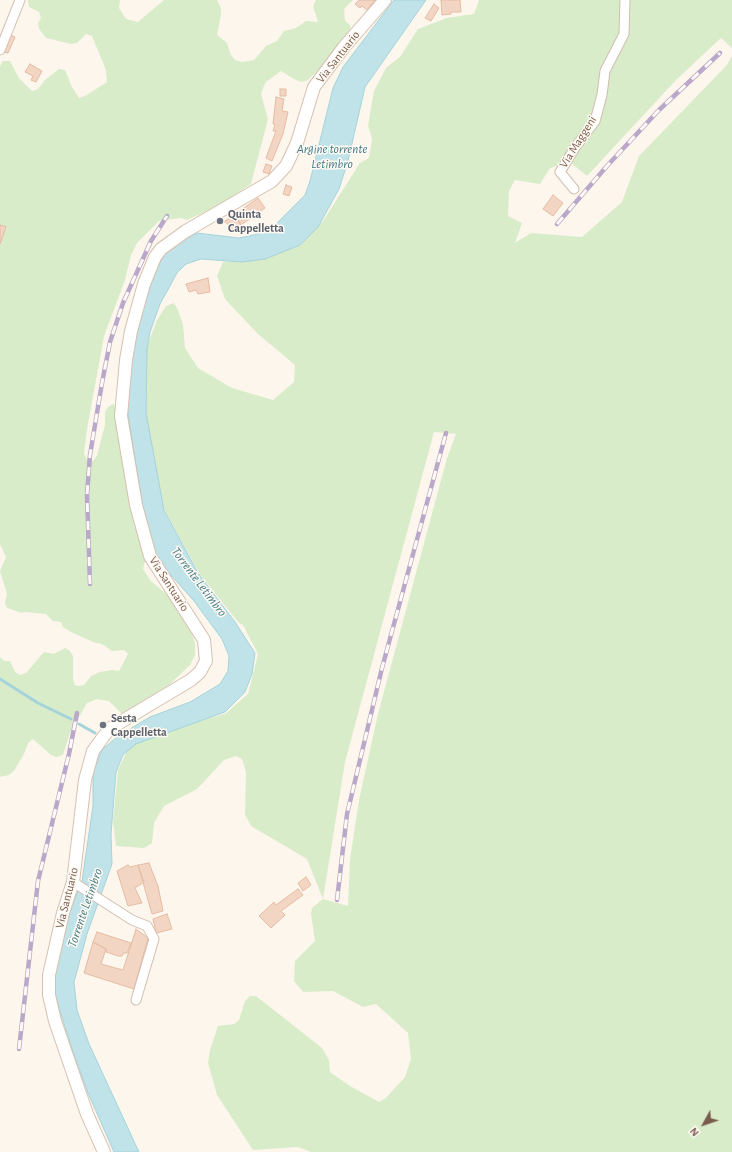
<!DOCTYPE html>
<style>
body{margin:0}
#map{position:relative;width:732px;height:1152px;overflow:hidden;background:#fdf6ec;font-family:"Alegreya Sans",sans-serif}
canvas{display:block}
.north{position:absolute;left:684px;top:1104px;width:40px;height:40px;-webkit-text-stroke:3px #fffaf3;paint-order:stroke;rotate:230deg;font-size:11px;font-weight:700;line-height:16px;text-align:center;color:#7a5c4d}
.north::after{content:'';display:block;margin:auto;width:14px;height:18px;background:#7a5c4d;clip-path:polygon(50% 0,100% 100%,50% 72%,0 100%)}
</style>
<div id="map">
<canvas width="732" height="1152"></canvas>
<div class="north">N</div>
</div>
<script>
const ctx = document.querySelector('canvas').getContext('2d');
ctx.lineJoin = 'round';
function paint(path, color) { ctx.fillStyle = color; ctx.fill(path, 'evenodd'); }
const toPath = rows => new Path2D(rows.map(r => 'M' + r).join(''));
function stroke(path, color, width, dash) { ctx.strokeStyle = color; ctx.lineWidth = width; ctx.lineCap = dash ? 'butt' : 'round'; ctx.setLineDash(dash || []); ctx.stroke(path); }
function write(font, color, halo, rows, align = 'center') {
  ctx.font = font + ' "Alegreya Sans",sans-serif'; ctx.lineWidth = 3; ctx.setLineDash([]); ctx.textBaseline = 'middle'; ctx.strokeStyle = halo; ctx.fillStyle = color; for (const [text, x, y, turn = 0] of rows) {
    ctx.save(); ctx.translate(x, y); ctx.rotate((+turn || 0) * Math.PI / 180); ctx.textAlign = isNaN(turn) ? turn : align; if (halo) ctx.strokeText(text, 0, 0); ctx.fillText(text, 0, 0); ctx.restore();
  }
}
paint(toPath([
 [28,0,120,0,119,8,126,19,138,22,164,0,217,0,221,8,221,14,217,35,227,43,231,55,235,60,242,62,254,60,266,46,277,41,284,31,296,28,306,21,318,22,313,6,316,0,353,0,344,9,345,21,350,25,351,31,321,67,308,80,302,82,296,80,281,71,266,82,263,88,261,94,268,119,251,184,216,207,187,220,181,218,159,221,137,243,131,255,125,280,104,336,87,429,84,454,87,459,93,461,97,456,105,425,105,412,108,407,113,404,118,409,128,488,138,535,146,557,143,569,150,580,175,602,191,631,195,643,195,655,190,665,169,685,122,714,109,701,97,699,87,703,70,733,63,755,57,757,51,755,33,739,28,743,24,754,14,771,9,775,0,777,0,657,4,661,10,661,15,672,20,675,26,673,44,652,54,654,65,648,70,651,73,656,73,679,75,685,78,686,84,685,91,676,100,672,112,670,119,671,128,654,124,650,112,651,102,644,93,642,71,632,63,627,61,622,53,621,46,614,25,612,22,613,7,608,5,603,7,594,0,571,6,557,0,544,0,66,3,61,10,61,19,78,32,91,38,89,45,80,59,69,65,70,72,87,79,98,85,96,107,82,106,70,92,36,86,34,77,43,71,44,46,38,39,29,38,23,41,18,39,12,29,7],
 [479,0,732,0,732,48,721,38,676,80,587,176,570,162,550,168,540,184,515,180,509,191,508,216,522,223,515,243,531,233,582,237,622,202,639,156,726,66,732,56,732,1152,311,1152,298,1147,253,1150,217,1095,208,1063,210,1050,218,1026,234,1024,239,1020,245,1001,250,996,256,996,322,1048,329,1060,330,1072,350,1086,379,1102,386,1098,405,1077,411,1059,408,1033,376,1004,363,1007,333,991,303,992,294,981,295,961,315,941,311,914,312,908,323,899,307,859,251,826,245,814,246,772,242,759,236,756,224,760,197,789,164,806,154,823,152,843,144,848,116,846,113,822,118,770,130,745,180,726,225,714,248,694,258,654,243,625,238,622,199,573,161,503,143,404,145,351,157,320,166,306,174,303,178,310,183,325,185,348,198,368,232,388,273,400,294,382,295,365,258,334,225,299,217,276,223,262,271,256,300,243,323,221,360,163,369,158,372,139,368,126,374,91,386,68,400,57,418,29,447,18,474,14],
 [434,432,456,434,447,458,378,714,359,800,350,859,348,906,323,899,345,762]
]), '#d8ecc9');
const water = toPath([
 [394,0,426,0,365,87,348,161,339,189,318,227,300,245,265,259,242,262,201,259,186,264,177,273,171,284,160,304,150,332,147,350,146,413,164,510,198,573,235,622,255,653,252,674,245,692,225,712,136,744,123,755,116,772,111,834,112,864,87,934,74,982,77,1010,89,1044,139,1152,114,1152,88,1093,73,1052,54,992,53,969,71,908,82,881,93,806,93,773,102,750,118,736,150,717,190,702,220,684,228,671,229,656,222,639,194,601,162,565,151,544,145,522,128,414,128,395,131,356,145,295,163,255,175,244,197,233,239,238,258,234,276,224,305,195,310,181,333,88,343,67,394,0]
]);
paint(water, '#bfe3e8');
stroke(water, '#a5d3da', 1);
stroke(toPath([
 [0,679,38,703,71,719],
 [79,724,95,733]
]), '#a5d3da', 3);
const building = toPath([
 [359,0,375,0,367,10,362,6,360,8,355,4,359,0],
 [441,0,460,0,461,12,451,12,451,14,442,15,441,0],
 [434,4,439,8,431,21,425,18,434,4],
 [10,35,15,37,8,53,3,52,10,35],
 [30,64,42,71,36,82,31,80,33,76,25,72,30,64],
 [280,89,286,89,286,96,280,96,280,89],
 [276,97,284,99,282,111,288,112,283,134,272,161,266,158,276,131,273,131,275,124,273,124,276,97],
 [266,164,272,166,269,174,263,172,266,164],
 [286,185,292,187,289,196,283,194,286,185],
 [553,195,563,203,553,216,543,209,553,195],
 [258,198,265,208,241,225,234,215,258,198],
 [234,215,241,225,233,231,225,221,234,215],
 [221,216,225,222,219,225,216,219,221,216],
 [0,225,6,227,0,244,0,225],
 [208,278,210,292,198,294,196,290,189,292,186,284,208,278],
 [104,721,107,726,103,729,100,725,104,721],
 [149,863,158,886,163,911,152,914,138,865,149,863],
 [128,865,130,867,138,865,144,882,135,888,142,903,128,906,117,871,128,865],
 [306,877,311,885,303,891,298,883,306,877],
 [298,889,303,895,281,911,285,915,271,928,259,916,274,902,276,905,298,889],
 [167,914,172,929,156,933,153,919,167,914],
 [136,929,148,938,134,989,84,973,93,942,106,949,101,964,123,970,136,929],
 [97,932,131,943,127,953,124,953,122,956,118,956,106,952,106,949,93,942,97,932]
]);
paint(building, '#f3d5c3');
stroke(building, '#e6bba3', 1);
const street = toPath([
 [0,50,20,0],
 [574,189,560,172,576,146,595,121,602,95,605,71,624,34,625,0],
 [73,882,132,920,147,926,154,939,136,1000]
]);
const secondary = toPath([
 [104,1152,87,1114,55,1021,49,995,49,975,63,913,73,882,85,780,93,751,109,729,191,680,200,672,206,661,204,640,150,556,136,505,121,416,126,360,131,331,144,284,155,257,161,249,186,231,272,181,286,166,297,143,314,87,344,47,385,0]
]);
stroke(street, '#d1beb0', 11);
stroke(secondary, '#d6c0b0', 14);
stroke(street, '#fff', 9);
stroke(secondary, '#fff', 12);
const rail = toPath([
 [557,224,607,166,659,110,720,53],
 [90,584,87,495,90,455,102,383,110,342,123,303,151,241,167,216],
 [337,900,347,814,355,781,382,668,446,433],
 [19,1049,38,881,69,754,77,713]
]);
stroke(rail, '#b9a8c9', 4.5);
stroke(rail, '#fffaf3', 3, [9]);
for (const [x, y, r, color] of [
 [220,221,4,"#6b7280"],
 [103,725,4,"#6b7280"]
]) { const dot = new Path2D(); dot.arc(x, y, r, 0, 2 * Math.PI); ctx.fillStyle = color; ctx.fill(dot); stroke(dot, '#fffaf3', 1.5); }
write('12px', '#7a5c4d', '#fffaf3', [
 ["Via Santuario",338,57,-52],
 ["Via Maggeni",578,142,-58],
 ["Via Santuario",169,584,57],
 ["Via Santuario",67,898,-76]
]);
write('bold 12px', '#5b616d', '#fffaf3', [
 ["Quinta",228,214],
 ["Cappelletta",228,228],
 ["Sesta",111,718],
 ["Cappelletta",111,732]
], 'left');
write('italic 13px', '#437c86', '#fffaf3', [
 ["Argine torrente",332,149],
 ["Letimbro",332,164],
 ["Torrente Letimbro",199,582,53],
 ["Torrente Letimbro",85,908,-71]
]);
</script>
